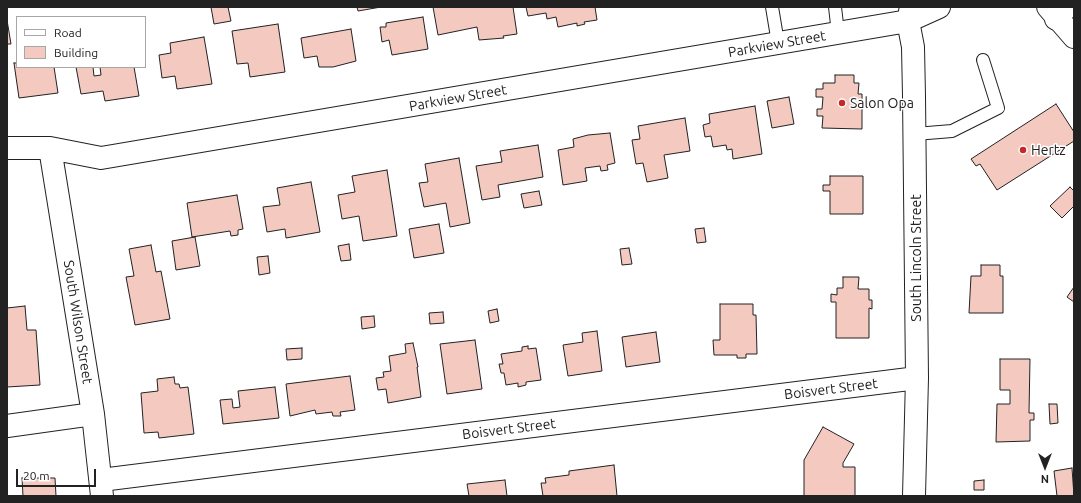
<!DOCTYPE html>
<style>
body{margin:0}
#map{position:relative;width:1081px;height:503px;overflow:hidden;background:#fff;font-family:Ubuntu,sans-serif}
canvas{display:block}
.frame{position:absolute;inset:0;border:8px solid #222;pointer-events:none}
.legend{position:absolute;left:16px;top:16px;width:130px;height:52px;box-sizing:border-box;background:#fff;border:1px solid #a7a7a7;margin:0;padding:5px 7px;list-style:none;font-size:12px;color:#222}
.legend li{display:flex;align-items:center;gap:8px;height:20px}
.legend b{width:20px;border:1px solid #a7a7a7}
.north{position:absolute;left:1025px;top:447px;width:40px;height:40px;-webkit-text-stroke:3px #fff;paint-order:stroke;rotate:180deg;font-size:11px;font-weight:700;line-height:16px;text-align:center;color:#222}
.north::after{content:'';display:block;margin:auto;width:14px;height:18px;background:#222;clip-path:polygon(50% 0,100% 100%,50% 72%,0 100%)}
.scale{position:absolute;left:16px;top:469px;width:80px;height:18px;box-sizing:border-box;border:2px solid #222;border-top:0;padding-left:5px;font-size:12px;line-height:14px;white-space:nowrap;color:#222;-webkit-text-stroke:3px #fff;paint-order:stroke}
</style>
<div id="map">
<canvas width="1081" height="503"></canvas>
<div class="frame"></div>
<ul class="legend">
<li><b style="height:5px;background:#fff"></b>Road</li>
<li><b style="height:11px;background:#f3c9c0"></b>Building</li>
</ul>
<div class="north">N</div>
<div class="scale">20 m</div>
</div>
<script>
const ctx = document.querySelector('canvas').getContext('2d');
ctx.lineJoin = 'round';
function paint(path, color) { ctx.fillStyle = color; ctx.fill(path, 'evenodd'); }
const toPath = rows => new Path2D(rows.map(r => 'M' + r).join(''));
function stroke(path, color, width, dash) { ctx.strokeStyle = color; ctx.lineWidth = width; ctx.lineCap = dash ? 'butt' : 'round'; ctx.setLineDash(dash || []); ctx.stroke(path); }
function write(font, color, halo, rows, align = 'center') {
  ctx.font = font + ' Ubuntu,sans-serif'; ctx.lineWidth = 3; ctx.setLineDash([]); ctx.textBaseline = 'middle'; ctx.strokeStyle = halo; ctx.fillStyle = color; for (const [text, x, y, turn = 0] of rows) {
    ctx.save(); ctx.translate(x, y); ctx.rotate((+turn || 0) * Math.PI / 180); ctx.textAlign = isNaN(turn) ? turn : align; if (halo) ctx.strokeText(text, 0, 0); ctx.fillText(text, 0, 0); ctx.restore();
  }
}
const building = toPath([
 [211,7,228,7,231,21,214,24,211,7],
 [357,7,381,7,358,11,357,7],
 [433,7,513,7,517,34,503,36,504,38,479,40,477,27,438,35,433,7],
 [526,7,595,7,597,20,584,22,585,24,577,26,577,23,558,27,556,17,547,19,546,13,528,16,526,7],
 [423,17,428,49,392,55,389,40,382,42,380,27,386,27,386,23,423,17],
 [7,20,11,44,7,44,7,20],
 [278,24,285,72,250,77,248,63,237,64,232,31,278,24],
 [351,29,356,61,333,67,319,67,317,56,304,58,301,38,351,29],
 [204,37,212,84,177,89,175,76,162,78,159,55,171,53,170,43,204,37],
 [14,63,17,63,17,67,54,67,58,93,19,98,14,63],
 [76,67,93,67,94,76,101,75,100,67,134,67,139,96,105,101,103,91,81,94,76,67],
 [835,75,854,75,854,83,859,83,858,94,862,94,862,129,822,128,823,116,817,116,817,109,822,109,823,97,816,97,816,89,823,89,823,83,835,83,835,75],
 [789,97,794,124,772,128,767,101,789,97],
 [1056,104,1074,132,1074,141,997,190,980,164,976,166,971,159,1056,104],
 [755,106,762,154,733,159,732,149,727,150,726,145,713,147,711,136,705,137,703,125,710,123,709,114,755,106],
 [685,118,690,151,664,155,668,178,647,182,643,163,636,164,632,140,640,139,638,126,685,118],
 [610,133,615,163,607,165,608,170,601,171,600,166,585,168,587,181,563,185,558,150,574,147,573,139,588,135,610,133],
 [538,145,543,177,498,185,500,197,482,200,476,166,502,162,500,151,538,145],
 [459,158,470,223,450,227,446,203,424,207,419,183,428,182,425,164,459,158],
 [387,170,397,236,363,241,359,216,342,219,338,195,355,192,352,176,387,170],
 [830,176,863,176,863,214,830,214,830,191,823,191,823,185,830,185,830,176],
 [311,182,320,232,286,238,285,229,267,232,263,207,280,205,277,188,311,182],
 [1070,187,1074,191,1074,206,1062,218,1050,206,1070,187],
 [539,191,542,205,524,208,521,194,539,191],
 [237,195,243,229,238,230,238,235,231,236,230,231,192,237,187,203,237,195],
 [439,224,444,253,414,258,409,229,439,224],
 [704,228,706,242,697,243,695,229,704,228],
 [195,237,200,266,176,270,172,241,195,237],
 [349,244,351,260,341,261,338,246,349,244],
 [151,245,156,272,161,271,170,319,135,325,126,277,134,276,129,249,151,245],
 [629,248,632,264,622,265,620,249,629,248],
 [268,256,270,273,259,275,257,257,268,256],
 [981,265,1000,265,1000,276,1003,276,1003,313,969,313,971,276,981,276,981,265],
 [843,277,859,277,858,289,869,289,869,300,872,300,872,309,869,308,869,338,836,338,836,302,831,302,831,294,837,295,837,288,843,288,843,277],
 [1074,287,1074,302,1067,297,1074,287],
 [720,304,753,304,753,315,756,315,757,354,746,354,746,358,737,358,737,355,714,355,713,340,720,340,720,304],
 [25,306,27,330,36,330,40,385,7,387,7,308,25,306],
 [497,309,499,321,490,323,488,311,497,309],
 [443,312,444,323,430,324,429,313,443,312],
 [374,316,375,327,362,329,361,317,374,316],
 [597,331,602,371,568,376,563,345,583,342,582,333,597,331],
 [656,332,660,362,626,367,622,337,656,332],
 [475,340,482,389,447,394,440,344,475,340],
 [413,343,418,367,417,367,421,397,388,403,386,389,378,390,376,378,384,377,383,372,391,371,389,356,406,353,405,344,413,343],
 [528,346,528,349,536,348,541,380,526,382,526,385,518,387,518,383,506,385,504,373,501,373,499,364,503,364,501,354,522,351,522,347,528,346],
 [302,348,302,359,287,360,286,349,302,348],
 [1000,359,1030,359,1029,413,1034,413,1034,420,1030,420,1030,441,996,442,997,404,1010,404,1010,390,1000,390,1000,359],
 [350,376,355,410,340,412,341,416,333,416,332,412,316,414,315,410,290,416,286,384,350,376],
 [174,377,175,384,179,384,180,388,188,387,194,434,159,438,158,432,144,433,141,393,158,391,157,379,174,377],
 [275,387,279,418,223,424,220,400,232,399,233,408,240,407,238,391,275,387],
 [1049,404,1057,404,1058,423,1050,424,1049,404],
 [823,427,854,444,843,463,843,467,855,467,855,496,804,496,804,460,823,427],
 [614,465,617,496,543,496,541,483,546,483,545,478,569,475,569,471,614,465],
 [1072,468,1074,496,1057,496,1054,471,1072,468],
 [22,478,55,478,56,496,23,496,22,478],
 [505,480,507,496,469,496,467,484,505,480],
 [984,480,984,490,974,490,974,481,984,480]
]);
paint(building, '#f3c9c0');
stroke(building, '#222', 1);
const lane = toPath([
 [772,7,778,43],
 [835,7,838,33],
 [915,134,952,131,998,108,983,60]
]);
const street = toPath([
 [911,7,908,21,913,47,914,96,917,378,914,496],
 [1056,19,1067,7],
 [7,148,50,148,101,158,908,21,939,7],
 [50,148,93,414,102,496],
 [7,426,93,414],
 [101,480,917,378]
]);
const primary = toPath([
 [1048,7,1074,37]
]);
stroke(lane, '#222', 14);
stroke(street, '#222', 24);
stroke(primary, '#222', 24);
stroke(lane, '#fff', 12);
stroke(street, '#fff', 22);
stroke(primary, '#fff', 22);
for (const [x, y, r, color] of [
 [842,103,4,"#c62828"],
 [1023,150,4,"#c62828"]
]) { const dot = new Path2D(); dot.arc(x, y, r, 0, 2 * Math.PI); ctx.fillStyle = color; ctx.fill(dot); stroke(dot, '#fff', 1.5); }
write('14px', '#222', '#fff', [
 ["Parkview Street",777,44,-10],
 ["Parkview Street",458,98,-10],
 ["South Lincoln Street",916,258,-90],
 ["South Wilson Street",78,322,81],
 ["Boisvert Street",831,389,-7],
 ["Boisvert Street",509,429,-7]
]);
write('14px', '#222', '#fff', [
 ["Salon Opa",850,103],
 ["Hertz",1031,150]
], 'left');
</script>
